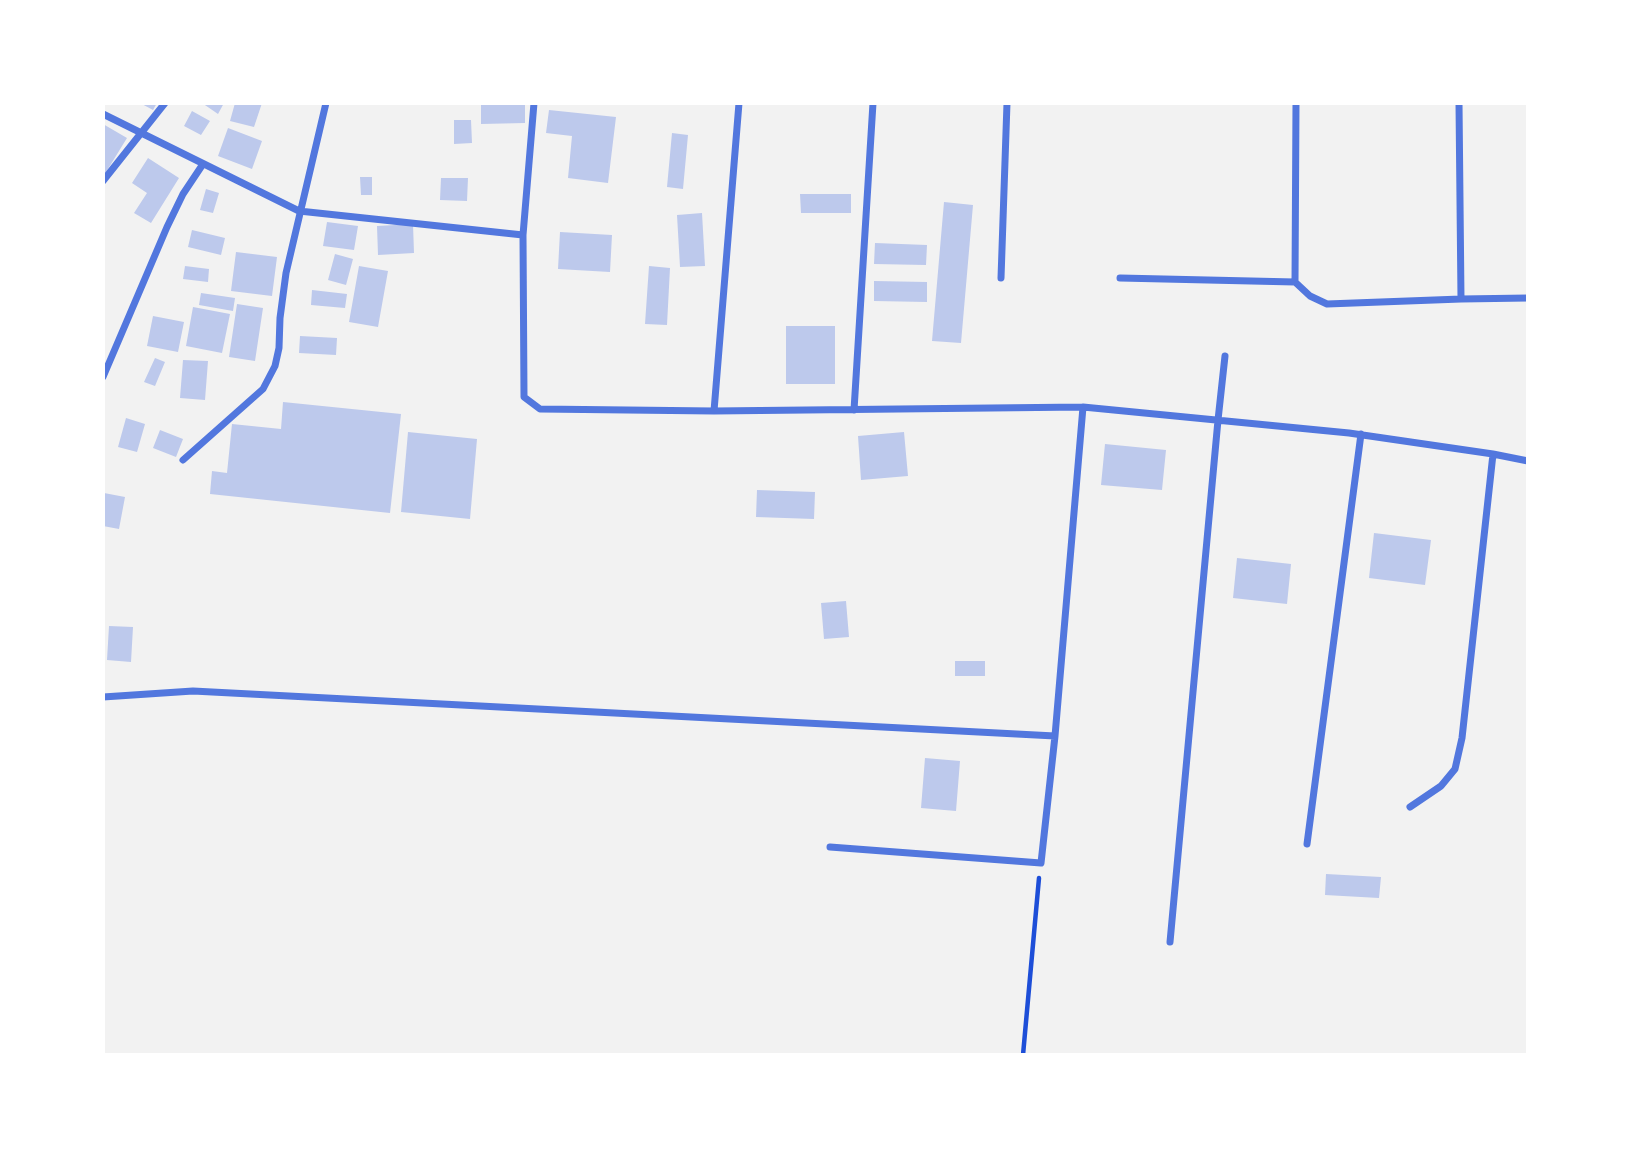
<!DOCTYPE html>
<style>
body{margin:0}
#map{position:relative;width:1631px;height:1158px;overflow:hidden;background:#f2f2f2;font-family:Rubik,sans-serif}
canvas{display:block}
.frame{position:absolute;inset:0;border:105px solid #fff;pointer-events:none}
</style>
<div id="map">
<canvas width="1631" height="1158"></canvas>
<div class="frame"></div>
</div>
<script>
const ctx = document.querySelector('canvas').getContext('2d');
ctx.lineJoin = 'round';
function paint(path, color) { ctx.fillStyle = color; ctx.fill(path, 'evenodd'); }
const toPath = rows => new Path2D(rows.map(r => 'M' + r).join(''));
function stroke(path, color, width, dash) { ctx.strokeStyle = color; ctx.lineWidth = width; ctx.lineCap = dash ? 'butt' : 'round'; ctx.setLineDash(dash || []); ctx.stroke(path); }
paint(toPath([
 [140,103,157,103,153,110],
 [202,103,224,103,218,114],
 [235,103,262,103,254,127,230,121],
 [481,103,525,103,525,123,481,124],
 [549,110,616,117,608,183,568,178,572,136,546,133],
 [192,111,210,121,201,135,184,126],
 [454,120,471,120,472,143,454,144],
 [103,124,127,138,103,177],
 [228,128,262,141,252,169,218,156],
 [672,133,688,135,683,189,667,187],
 [148,158,179,178,151,223,134,213,147,193,132,183],
 [360,177,372,177,372,195,361,195],
 [441,178,468,178,467,201,440,200],
 [206,189,219,193,213,213,200,210],
 [800,194,851,194,851,213,801,213],
 [944,202,973,205,961,343,932,341],
 [702,213,705,266,680,267,677,215],
 [327,222,358,226,354,250,323,246],
 [413,224,414,253,378,255,377,226],
 [192,230,225,238,221,255,188,247],
 [560,232,612,235,610,272,558,269],
 [875,243,927,245,926,265,874,264],
 [236,252,277,257,272,296,231,291],
 [335,254,353,259,346,285,328,280],
 [185,266,209,269,208,282,183,279],
 [359,266,388,271,378,327,349,322],
 [649,266,670,268,667,325,645,324],
 [874,281,927,282,927,302,874,301],
 [312,290,347,294,345,308,311,305],
 [201,293,235,298,233,311,199,305],
 [237,304,263,308,255,361,229,357],
 [193,307,230,314,222,353,186,346],
 [153,316,184,322,178,352,147,346],
 [786,326,835,326,835,384,786,384],
 [300,336,337,338,336,355,299,353],
 [155,358,165,362,155,386,144,382],
 [183,360,208,361,205,400,180,398],
 [283,402,401,414,390,513,210,494,212,471,227,473,232,424,281,429],
 [126,418,145,424,137,452,118,447],
 [160,430,183,439,176,457,153,448],
 [408,432,477,439,470,519,401,512],
 [904,432,908,476,861,480,858,436],
 [1105,444,1166,450,1162,490,1101,485],
 [757,490,815,492,814,519,756,517],
 [104,493,125,497,119,529,103,526],
 [1374,533,1431,540,1425,585,1369,578],
 [1237,558,1291,564,1287,604,1233,598],
 [846,601,849,637,824,639,821,603],
 [109,626,133,627,131,662,107,660],
 [955,661,985,661,985,676,955,676],
 [925,758,960,761,956,811,921,808],
 [1326,874,1381,877,1379,898,1325,895]
]), '#bdc9ec');
stroke(toPath([
 [1023,1055,1039,878]
]), '#1d4ed8', 4.5);
stroke(toPath([
 [739,103,714,411,1083,407,1349,433,1493,454,1528,461],
 [1296,103,1295,282,1310,296,1327,304,1461,299,1528,298],
 [1459,103,1461,299],
 [103,114,299,211,523,235,534,103],
 [103,181,165,103],
 [523,235,524,397,540,409,714,411],
 [1001,278,1007,103],
 [1120,278,1295,282],
 [103,377,167,227,183,194,203,164],
 [854,410,873,103],
 [183,460,263,389,275,366,279,348,280,318,286,273,326,103],
 [103,697,193,691,1055,736,1083,407],
 [1410,807,1441,786,1455,769,1462,738,1493,454],
 [1307,844,1361,434],
 [830,847,1041,863,1055,736],
 [1170,942,1218,420,1225,356]
]), '#5277de', 7);
</script>
